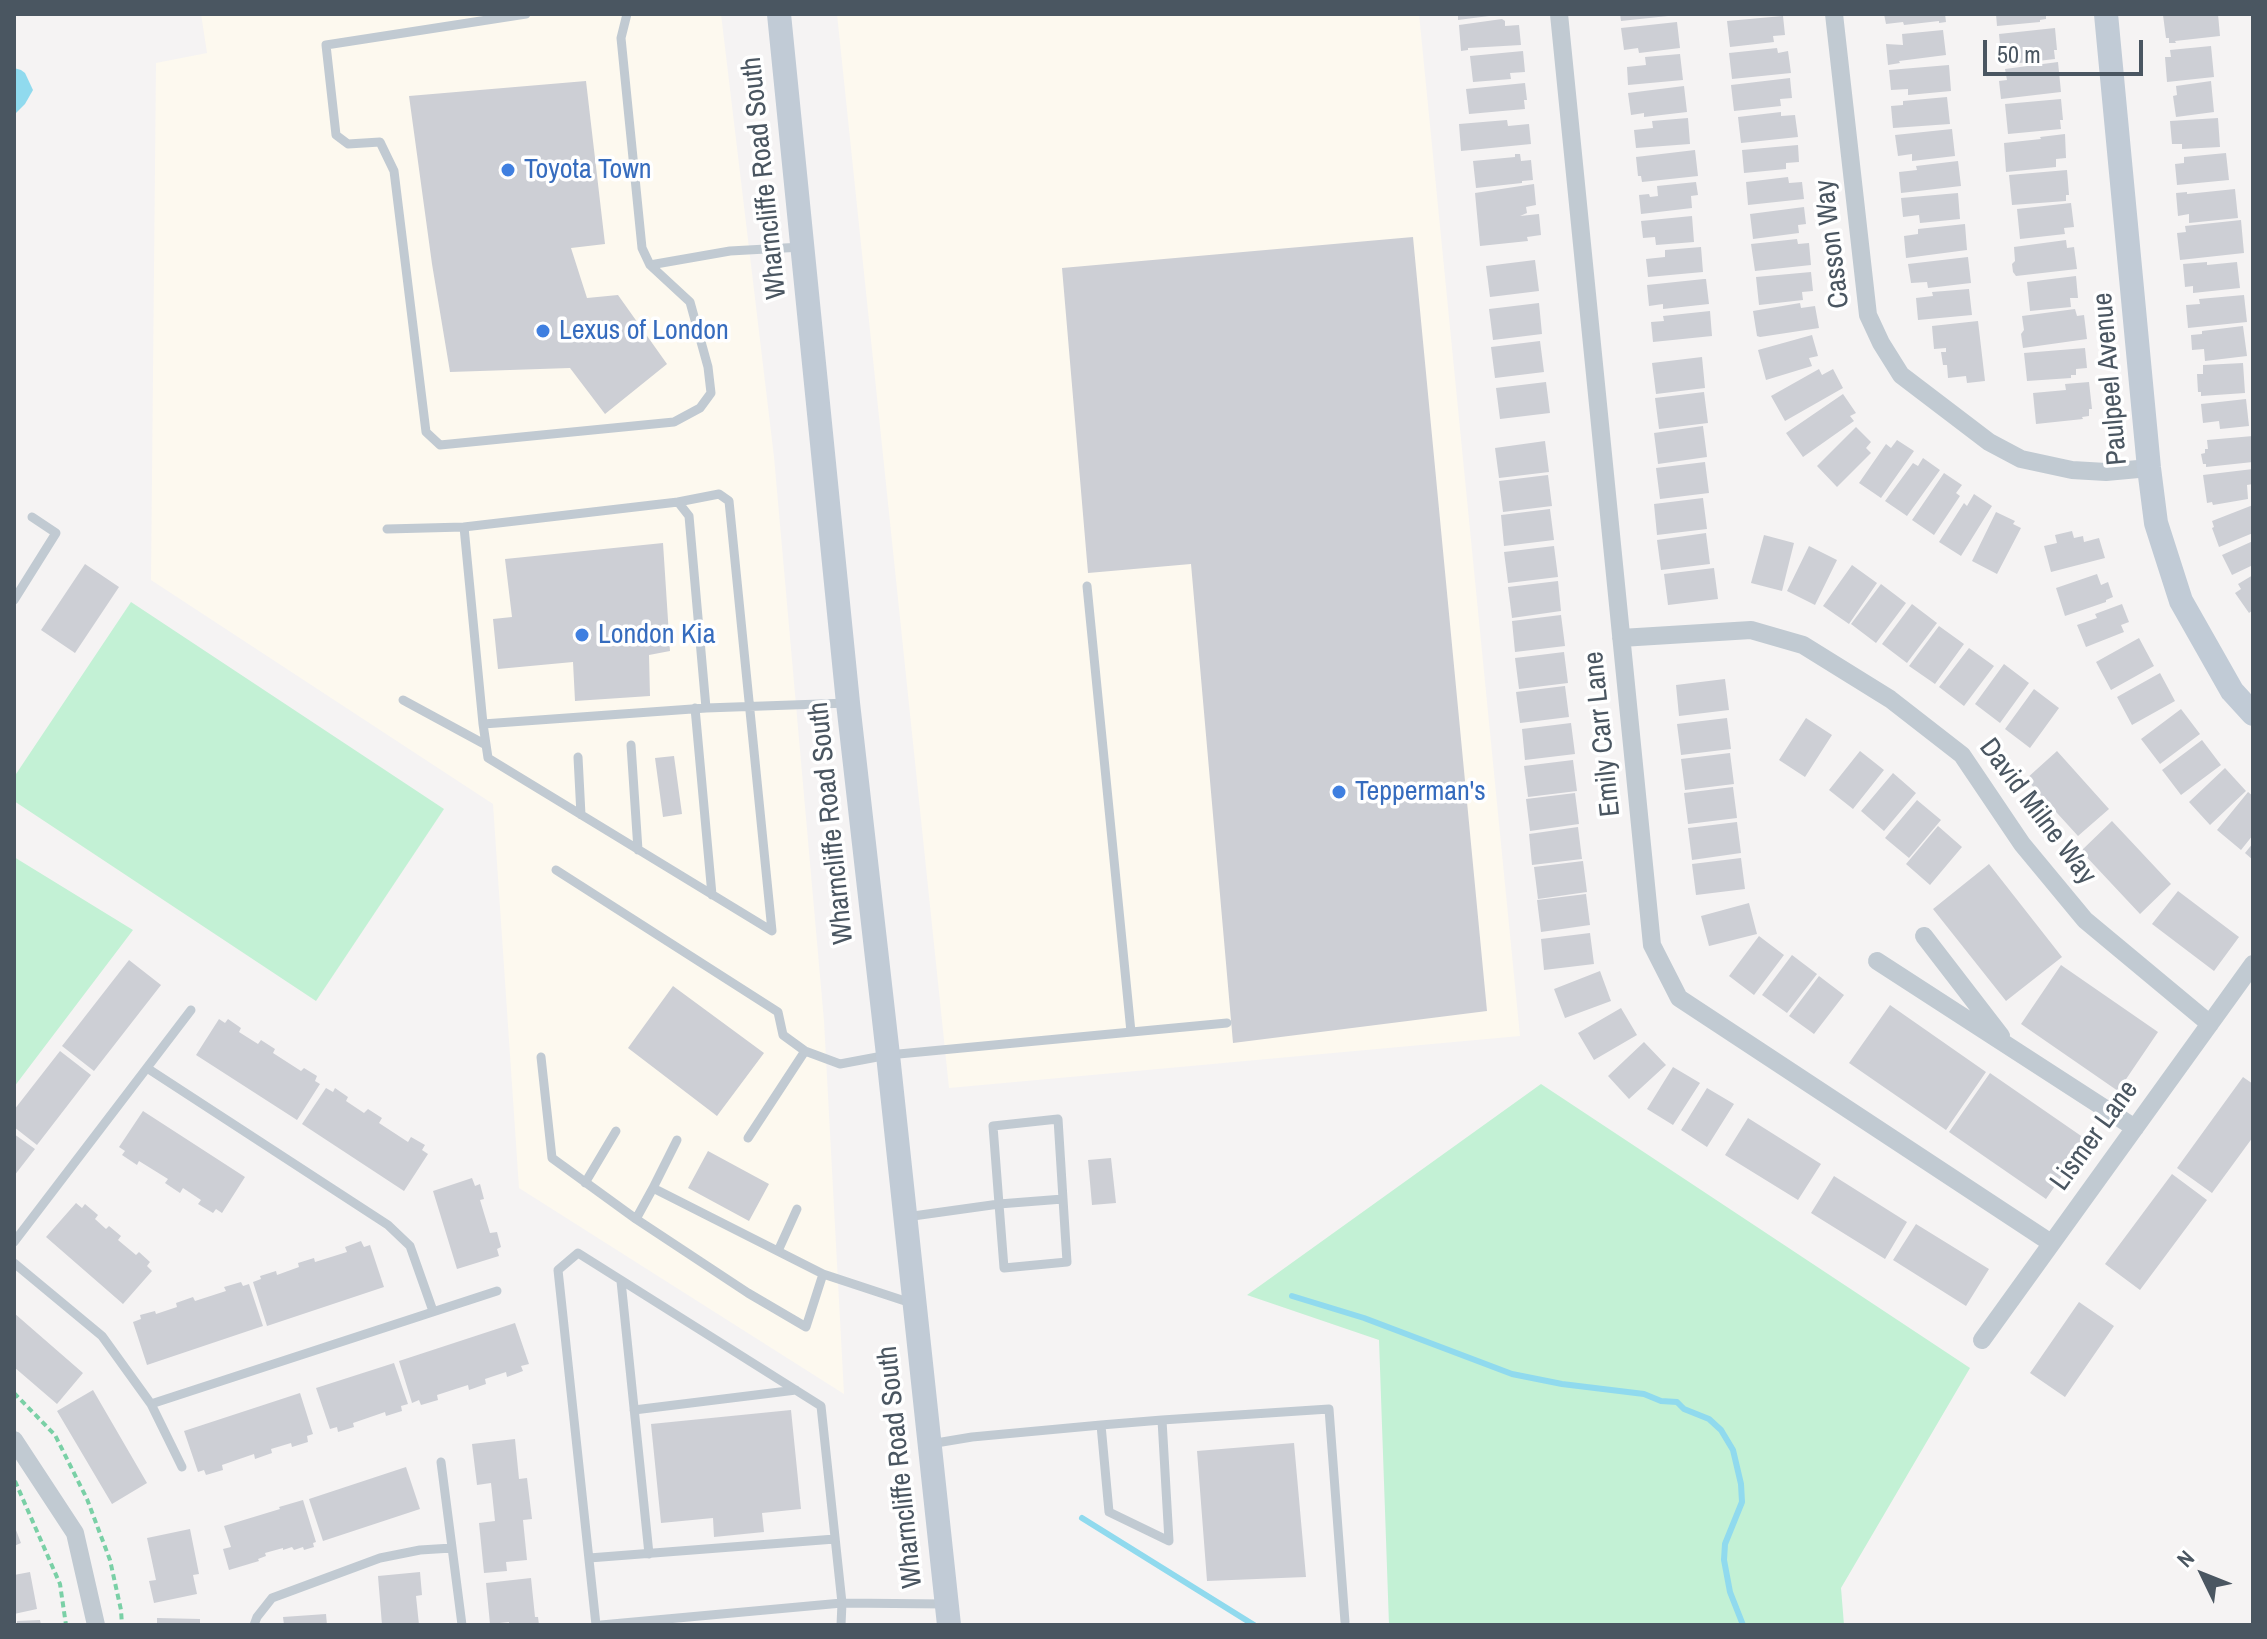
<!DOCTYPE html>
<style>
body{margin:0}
#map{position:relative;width:2267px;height:1639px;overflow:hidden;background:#f5f3f3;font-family:"Archivo Narrow",sans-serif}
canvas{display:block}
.frame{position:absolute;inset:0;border:16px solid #4a5661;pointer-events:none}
.north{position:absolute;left:2163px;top:1535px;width:80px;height:80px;-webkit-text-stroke:6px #fff;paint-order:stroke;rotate:313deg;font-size:22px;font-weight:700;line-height:32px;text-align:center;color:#4a5661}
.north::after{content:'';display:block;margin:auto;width:28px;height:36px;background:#4a5661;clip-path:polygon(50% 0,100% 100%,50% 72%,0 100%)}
.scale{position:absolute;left:1983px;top:40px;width:160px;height:36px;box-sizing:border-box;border:4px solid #4a5661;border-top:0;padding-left:10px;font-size:24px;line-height:28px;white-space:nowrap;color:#4a5661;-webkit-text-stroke:6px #fff;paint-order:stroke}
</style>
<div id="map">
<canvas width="2267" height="1639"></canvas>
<div class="frame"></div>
<div class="north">N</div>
<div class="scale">50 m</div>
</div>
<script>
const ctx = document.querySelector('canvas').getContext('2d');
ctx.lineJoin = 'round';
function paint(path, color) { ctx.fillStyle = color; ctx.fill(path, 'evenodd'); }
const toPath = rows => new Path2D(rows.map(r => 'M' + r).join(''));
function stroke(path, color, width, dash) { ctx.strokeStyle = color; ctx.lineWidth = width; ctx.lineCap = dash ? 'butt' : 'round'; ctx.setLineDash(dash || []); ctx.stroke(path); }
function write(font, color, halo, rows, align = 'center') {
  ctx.font = font + ' "Archivo Narrow",sans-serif'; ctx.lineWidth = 7; ctx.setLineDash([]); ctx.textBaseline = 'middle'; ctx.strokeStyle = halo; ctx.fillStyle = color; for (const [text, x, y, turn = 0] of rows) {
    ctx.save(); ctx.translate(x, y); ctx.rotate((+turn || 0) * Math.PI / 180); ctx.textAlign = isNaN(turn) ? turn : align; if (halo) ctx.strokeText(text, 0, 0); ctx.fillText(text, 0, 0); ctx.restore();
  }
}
paint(toPath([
 [201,14,721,14,774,457,824,1021,844,1394,519,1188,493,804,151,580,156,63,207,53],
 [837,14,1419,14,1520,1036,949,1088]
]), '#fdf9ef');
paint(toPath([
 [131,602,444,809,316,1001,14,801,14,777],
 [14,857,133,930,14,1087],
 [1541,1084,1970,1368,1841,1588,1844,1625,1389,1625,1379,1340,1247,1295]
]), '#c3f1d5');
paint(toPath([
 [14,68,21,70,25,73,33,90,25,104,14,115]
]), '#90daee');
stroke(toPath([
 [1292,1296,1364,1318,1512,1374,1562,1384,1644,1394,1661,1401,1677,1402,1684,1409,1709,1419,1721,1430,1733,1450,1741,1484,1742,1502,1725,1544,1724,1560,1730,1592,1743,1625],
 [1082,1518,1254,1625]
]), '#90daee', 6);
paint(toPath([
 [1458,14,1489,14,1489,16,1458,20],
 [1620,14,1668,14,1668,16,1621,21],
 [1884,14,1945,14,1946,22,1939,23,1939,21,1904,25,1903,22,1886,24],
 [1996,14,2046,14,2046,19,2040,20,2040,22,1997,26],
 [2218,14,2220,36,2175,41,2176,43,2169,43,2169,38,2166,38,2163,15],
 [1783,16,1785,35,1773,36,1774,42,1730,47,1727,21],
 [1502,19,1505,21,1505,26,1519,25,1521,45,1468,48,1468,50,1461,51,1459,25],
 [1677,22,1680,48,1639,53,1638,48,1624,50,1621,28],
 [2055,28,2057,50,2054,50,2055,59,2002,65,1999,34],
 [1943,30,1946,55,1899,61,1900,63,1888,65,1886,44,1903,45,1902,34],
 [2211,46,2214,77,2167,82,2165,57,2171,57,2170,50],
 [1777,48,1778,53,1788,51,1791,73,1732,79,1729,53],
 [1523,51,1525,72,1510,73,1511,79,1473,82,1470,56],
 [1680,54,1683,80,1628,85,1627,67,1646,65,1645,57],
 [2058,62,2061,92,2001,99,1999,81,2007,80,2005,69],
 [1949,65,1951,91,1908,95,1908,89,1891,90,1889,70],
 [1790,78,1792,98,1780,99,1781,106,1734,111,1731,85],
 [586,81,605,244,571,248,587,298,618,295,667,364,605,414,570,368,450,372,432,264,409,96],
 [2211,81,2214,112,2176,117,2173,96,2177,95,2176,86],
 [1525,83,1527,100,1524,100,1525,109,1469,114,1466,89],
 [1684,86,1687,112,1644,117,1644,113,1631,115,1628,93],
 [1947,97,1950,124,1893,128,1891,106,1903,105,1903,101],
 [2061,99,2063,120,2060,120,2061,129,2008,134,2005,104],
 [1781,112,1781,116,1795,115,1798,137,1741,143,1738,117],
 [1688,118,1690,144,1636,148,1634,130,1653,128,1652,121],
 [2218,118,2220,147,2182,149,2182,144,2172,144,2170,121],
 [1507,120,1508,126,1529,124,1531,144,1461,151,1459,124],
 [1952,129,1955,156,1912,161,1912,154,1898,156,1895,135],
 [2065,134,2066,158,2056,159,2056,167,2006,172,2004,143,2041,139,2040,137],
 [1798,145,1799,162,1786,163,1786,169,1744,173,1742,150],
 [1695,150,1698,176,1642,182,1641,176,1638,176,1636,157],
 [2226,153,2229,180,2177,185,2175,164,2184,163,2184,157],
 [1515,154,1520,154,1521,161,1531,160,1533,180,1522,181,1522,183,1476,188,1473,161,1515,157],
 [1958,161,1961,186,1901,193,1899,172,1917,170,1916,166],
 [2067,170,2069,195,2066,195,2066,201,2012,205,2009,175],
 [1788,177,1789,183,1802,182,1804,199,1748,205,1746,182],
 [1696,182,1698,195,1691,196,1692,208,1641,214,1639,195,1649,194,1650,197,1658,196,1657,186],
 [1534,184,1536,205,1526,207,1527,213,1520,216,1539,214,1541,235,1527,237,1528,241,1480,246,1475,193],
 [2235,189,2238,218,2189,223,2189,214,2178,216,2176,193,2187,192,2187,194],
 [1958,193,1960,219,1920,223,1919,215,1903,217,1901,198],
 [2071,203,2074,227,2064,228,2065,234,2020,239,2017,209],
 [1804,207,1806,224,1798,225,1799,233,1753,239,1750,214],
 [1692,216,1694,242,1656,245,1655,237,1643,238,1641,221],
 [2241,220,2244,253,2180,260,2177,233,2186,232,2185,226],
 [1965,224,1967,250,1906,258,1904,236,1918,234,1918,229],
 [1413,237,1487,1011,1233,1043,1191,564,1088,573,1062,268],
 [1797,239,1798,244,1809,243,1811,265,1755,271,1751,244],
 [2066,240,2067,248,2074,247,2077,269,2016,276,2013,272,2012,264,2015,261,2014,247],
 [1701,247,1703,272,1648,277,1646,259,1665,257,1665,250],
 [1968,257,1971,283,1928,288,1927,282,1911,283,1908,264],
 [1535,260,1539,291,1490,297,1486,266],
 [2207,262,2207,265,2237,262,2240,288,2193,293,2193,286,2185,287,2183,264],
 [1811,272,1813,291,1802,292,1803,300,1759,305,1756,277],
 [2076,276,2078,298,2070,298,2071,307,2030,311,2027,282],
 [1704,279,1706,279,1709,304,1663,309,1663,304,1649,306,1647,285],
 [1969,289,1972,315,1918,320,1916,298,1933,296,1932,292],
 [2244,295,2247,322,2188,328,2186,305,2200,304,2199,299],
 [1539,303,1542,334,1493,340,1489,309],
 [1800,303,1801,308,1815,306,1819,328,1760,337,1757,336,1753,311],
 [2075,309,2077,316,2084,315,2087,339,2023,348,2021,334,2024,330,2022,316],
 [1710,311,1712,336,1653,342,1651,322,1664,321,1663,316],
 [1978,321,1985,381,1967,383,1966,376,1948,378,1947,365,1943,365,1941,352,1946,352,1946,348,1934,349,1932,326],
 [2243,326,2247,356,2205,361,2204,349,2192,350,2191,335,2202,334,2202,331],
 [1812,335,1818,356,1809,358,1812,366,1766,380,1758,350],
 [1540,341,1544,372,1495,378,1491,347],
 [2085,348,2087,368,2076,369,2076,375,2071,375,2071,378,2027,381,2024,353],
 [1702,357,1705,388,1656,394,1652,363],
 [2243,363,2245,393,2201,396,2201,392,2198,392,2197,374,2203,374,2203,365],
 [1819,369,1822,375,1833,369,1843,388,1785,421,1771,396],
 [1546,382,1550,413,1500,419,1496,388],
 [2089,382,2092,409,2089,409,2089,416,2082,417,2083,419,2036,424,2033,393,2066,390,2065,384],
 [1704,392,1708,423,1659,429,1655,398],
 [1843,394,1856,413,1850,416,1854,421,1803,457,1786,433],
 [2246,399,2249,426,2220,429,2219,421,2203,423,2201,404],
 [1703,426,1707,457,1658,464,1654,433],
 [1856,427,1871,442,1866,448,1871,453,1837,487,1817,466],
 [2253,436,2253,462,2206,467,2206,464,2203,464,2201,454,2205,453,2205,449,2208,449,2207,440],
 [1897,440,1914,451,1881,498,1859,483,1886,444,1891,448],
 [1545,441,1549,472,1499,478,1495,448],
 [1923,458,1940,470,1907,516,1885,501,1913,463,1918,466],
 [1705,462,1709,493,1660,499,1656,468],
 [2253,469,2253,484,2247,485,2248,499,2213,505,2212,502,2207,503,2203,475],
 [1944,473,1962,485,1956,493,1960,496,1934,535,1912,520],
 [1548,475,1552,506,1503,512,1499,481],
 [1974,494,1992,506,1961,556,1939,542,1964,503,1967,506],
 [1703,498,1707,529,1657,535,1654,504],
 [2253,505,2253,533,2219,547,2212,528,2214,527,2212,521],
 [1550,509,1554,540,1504,546,1501,515],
 [1996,512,2015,521,2013,524,2021,528,1997,574,1972,561],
 [2072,531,2074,538,2083,536,2084,542,2099,538,2105,558,2051,572,2044,546,2057,543,2055,535],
 [1706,533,1710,564,1661,570,1657,540],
 [1764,535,1794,543,1782,591,1751,583],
 [2253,541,2253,565,2232,575,2222,555],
 [663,543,670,651,649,655,650,696,575,701,573,662,498,669,493,619,512,617,505,559],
 [1554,546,1558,577,1508,583,1504,552],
 [1809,546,1837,560,1815,605,1787,591],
 [85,564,119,587,75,653,41,630],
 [1852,565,1877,583,1849,624,1823,606],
 [1714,568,1718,599,1668,605,1664,574],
 [2097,574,2101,585,2108,582,2113,597,2106,600,2106,602,2065,616,2056,588],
 [2253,575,2253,610,2249,613,2235,593,2241,589,2238,584],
 [1558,581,1561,611,1512,618,1508,587],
 [1881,584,1906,603,1876,643,1851,624],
 [1912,604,1937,623,1907,663,1882,644],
 [2122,604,2129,622,2121,625,2124,632,2086,647,2077,625,2097,618,2095,614],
 [1561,615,1565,646,1515,652,1512,621],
 [1939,626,1964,644,1935,684,1909,666],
 [2139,638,2154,666,2111,690,2096,662],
 [1969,648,1994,666,1964,706,1939,687],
 [1564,652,1568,683,1519,689,1515,658],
 [2004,664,2029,683,2000,723,1975,704],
 [2160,673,2175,701,2132,725,2117,697],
 [1725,679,1729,710,1679,716,1676,685],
 [1565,686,1569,717,1520,723,1516,692],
 [2034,689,2059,708,2030,748,2005,729],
 [2181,709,2200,734,2160,764,2141,739],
 [1727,718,1731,749,1681,755,1677,724],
 [1806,718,1832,735,1805,777,1779,760],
 [1571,723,1575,754,1525,760,1522,729],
 [2202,740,2221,765,2181,795,2162,770],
 [1860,751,1884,770,1853,809,1829,790],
 [2057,751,2109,809,2078,836,2026,779],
 [1730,753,1734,784,1685,790,1681,759],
 [674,756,682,814,663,817,655,758],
 [1573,760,1577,791,1528,797,1524,766],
 [2225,768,2246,791,2210,825,2189,802],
 [1893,773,1916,793,1884,831,1861,811],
 [1733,787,1737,818,1688,824,1684,793],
 [2248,792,2253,796,2253,835,2241,850,2217,830],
 [1575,793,1579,824,1530,831,1526,799],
 [1917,800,1941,820,1909,858,1885,838],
 [2112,821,2171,884,2140,914,2081,851],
 [1737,822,1741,853,1692,860,1688,828],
 [1938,826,1962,847,1930,885,1906,864],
 [1578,827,1582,859,1532,865,1529,834],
 [2253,843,2253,860,2245,853],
 [1741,858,1745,889,1696,895,1692,864],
 [1583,861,1587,892,1538,899,1534,867],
 [1989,864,2062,957,2006,1001,1933,909],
 [2178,891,2239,937,2214,971,2152,924],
 [1586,894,1590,925,1541,932,1537,900],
 [1749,903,1757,934,1709,946,1701,916],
 [1590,933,1594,964,1544,970,1541,939],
 [1759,936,1784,955,1754,995,1729,976],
 [1792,955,1817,974,1787,1013,1762,995],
 [129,960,161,985,94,1071,62,1046],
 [2061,965,2158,1032,2118,1091,2021,1024],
 [1600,971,1611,1001,1565,1018,1554,989],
 [1819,976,1844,995,1814,1034,1789,1016],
 [673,986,764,1053,717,1116,628,1048],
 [1890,1005,1986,1072,1946,1130,1849,1063],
 [1621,1008,1637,1035,1594,1060,1578,1033],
 [219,1019,225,1023,228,1019,241,1028,239,1032,258,1044,261,1040,275,1049,273,1053,301,1071,304,1068,317,1076,315,1081,320,1084,297,1120,196,1055],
 [1644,1042,1666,1065,1629,1099,1608,1076],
 [60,1051,91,1075,37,1145,14,1127,14,1110],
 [1673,1067,1700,1083,1673,1125,1647,1109],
 [1990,1073,2087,1140,2046,1199,1949,1132],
 [2243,1077,2253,1084,2253,1137,2212,1193,2177,1168],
 [326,1088,333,1092,335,1088,348,1097,346,1101,364,1113,368,1109,382,1118,379,1123,408,1142,411,1137,425,1145,422,1150,428,1154,404,1191,302,1124],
 [1707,1088,1734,1104,1707,1147,1681,1130],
 [143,1111,245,1177,222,1213,216,1209,213,1213,198,1204,201,1200,183,1188,180,1193,165,1183,168,1179,139,1161,137,1165,122,1155,125,1151,119,1147],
 [1748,1118,1821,1164,1798,1200,1725,1155],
 [14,1134,35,1149,14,1176],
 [708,1151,769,1184,749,1221,688,1188],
 [1111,1158,1116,1203,1092,1205,1088,1160],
 [2172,1174,2207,1200,2140,1290,2105,1264],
 [1834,1176,1907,1222,1885,1259,1811,1213],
 [472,1178,475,1186,480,1184,484,1199,480,1200,490,1233,497,1232,501,1247,497,1249,499,1256,457,1269,433,1191],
 [76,1203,82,1208,85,1204,98,1215,95,1219,106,1229,109,1226,121,1236,118,1240,136,1255,139,1252,150,1262,147,1266,152,1271,123,1304,46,1237],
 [1916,1224,1989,1269,1966,1306,1893,1260],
 [361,1241,364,1247,370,1245,384,1287,267,1326,253,1282,261,1279,260,1276,276,1271,277,1275,299,1267,298,1263,314,1258,315,1262,347,1252,345,1247],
 [241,1282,243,1286,249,1284,263,1326,147,1365,133,1322,141,1319,140,1315,155,1311,156,1314,177,1307,176,1303,193,1297,195,1301,226,1291,224,1287],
 [2079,1302,2114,1326,2065,1397,2030,1373],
 [14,1313,83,1373,57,1404,14,1367],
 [515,1323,529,1364,521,1366,523,1371,507,1377,506,1372,485,1379,486,1384,469,1390,468,1385,437,1395,438,1400,421,1405,419,1400,412,1403,399,1361],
 [394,1363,408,1404,401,1406,402,1411,386,1416,385,1412,353,1423,354,1427,338,1432,337,1427,330,1429,316,1388],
 [93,1390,147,1483,112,1504,57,1411],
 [300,1393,313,1434,307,1436,308,1442,292,1447,291,1443,271,1449,272,1453,255,1459,254,1454,222,1465,223,1470,206,1475,204,1470,198,1472,184,1431],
 [791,1410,801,1509,762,1513,764,1532,714,1537,713,1518,661,1523,651,1424],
 [515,1439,519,1479,527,1478,532,1519,523,1520,527,1560,506,1562,507,1571,484,1573,479,1523,495,1521,491,1483,477,1485,472,1444],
 [1294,1443,1306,1577,1207,1581,1197,1451],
 [406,1467,420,1509,323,1541,309,1499],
 [303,1500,316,1542,313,1543,314,1547,304,1550,303,1547,294,1550,292,1547,283,1550,283,1548,265,1553,266,1556,258,1559,259,1561,229,1570,223,1549,231,1547,224,1526,280,1509,279,1507],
 [14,1525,21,1543,14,1546],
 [190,1529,199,1574,193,1575,197,1594,154,1603,149,1581,156,1580,147,1538],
 [30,1572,37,1609,14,1614,14,1575],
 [420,1572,422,1595,416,1596,419,1625,382,1625,378,1576],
 [531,1578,535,1617,538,1617,539,1625,509,1625,509,1622,490,1624,486,1583],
 [326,1614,327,1625,284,1625,283,1617],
 [157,1618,200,1619,200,1625,157,1625],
 [40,1620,41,1625,17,1625,17,1621]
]), '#cdcfd5');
stroke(toPath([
 [14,1393,55,1435,87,1499,110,1560,121,1610,122,1625],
 [15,1481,60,1584,66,1625]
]), '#7ad0a6', 4, [6, 4]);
stroke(toPath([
 [526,14,326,45,336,135,348,144,380,142,394,171,426,432,440,445,674,422,700,408,711,393,708,367,690,302,650,265,642,248,621,38,627,14],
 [650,265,730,251,802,247],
 [387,529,464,527],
 [1087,586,1131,1032],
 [14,600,56,533,32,517],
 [403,700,486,745],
 [695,708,712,895],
 [706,708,483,724,464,527,678,502,689,516,706,708,848,703],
 [483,724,488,758,772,931,729,501,719,494,678,502],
 [631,745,638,850],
 [578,757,581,815],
 [556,870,778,1012,783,1035,805,1051,840,1064,888,1055,1227,1023],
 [541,1057,552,1158,636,1219],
 [147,1068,388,1225,410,1246,433,1311],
 [748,1138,805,1051],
 [585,1183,616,1131],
 [653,1188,677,1140],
 [906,1217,999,1204,1063,1199,1058,1119,993,1126,999,1204,1004,1268,1067,1262,1063,1199],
 [14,1242,191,1010],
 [778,1251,797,1209],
 [14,1263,102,1336,151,1404,182,1467],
 [823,1274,806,1327,748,1293,636,1219,653,1188,823,1274,911,1303],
 [621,1281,649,1554],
 [151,1404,497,1291],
 [634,1410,796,1390],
 [1162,1420,1329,1409,1345,1622],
 [930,1444,972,1437,1101,1425,1162,1420,1169,1541,1109,1512,1101,1425],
 [441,1462,462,1625],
 [589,1558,835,1539],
 [254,1625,257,1617,272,1598,380,1558,420,1550,452,1548],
 [596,1625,558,1270,578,1253,821,1406,842,1603,601,1625],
 [841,1625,842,1603,946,1604]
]), '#c1cad2', 9);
stroke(toPath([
 [1559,14,1652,945,1679,998,2051,1243],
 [1834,14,1868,315,1881,343,1901,375,1989,442,2021,459,2072,470,2106,472,2149,468],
 [1621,638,1751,630,1803,645,1890,699,1962,755,2022,844,2085,920,2210,1024],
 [1924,936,2001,1036],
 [1877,961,2135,1128],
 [1982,1340,2253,964],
 [14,1440,75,1533,96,1625]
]), '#c1cad2', 18);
stroke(toPath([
 [779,14,848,703,888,1055,949,1625],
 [2106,14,2149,468,2156,523,2181,601,2232,691,2253,714]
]), '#c1cbd6', 24);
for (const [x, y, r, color] of [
 [508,170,8,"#3f7fe0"],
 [543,331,8,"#3f7fe0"],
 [582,635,8,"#3f7fe0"],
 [1339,792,8,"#3f7fe0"]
]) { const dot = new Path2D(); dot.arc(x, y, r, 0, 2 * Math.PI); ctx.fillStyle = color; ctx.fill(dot); stroke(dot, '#fff', 3); }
write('28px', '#366cbe', '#fff', [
 ["Toyota Town",524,170],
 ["Lexus of London",559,331],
 ["London Kia",598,635],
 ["Tepperman's",1355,792]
], 'left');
write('28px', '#4a5661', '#fff', [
 ["Wharncliffe Road South",765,178,-96],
 ["Casson Way",1833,244,-97],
 ["Paulpeel Avenue",2111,379,-95],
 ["Emily Carr Lane",1603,734,-96],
 ["David Milne Way",2037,812,53],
 ["Wharncliffe Road South",832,823,-96],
 ["Lismer Lane",2095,1136,-54],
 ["Wharncliffe Road South",901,1467,-96]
]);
</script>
